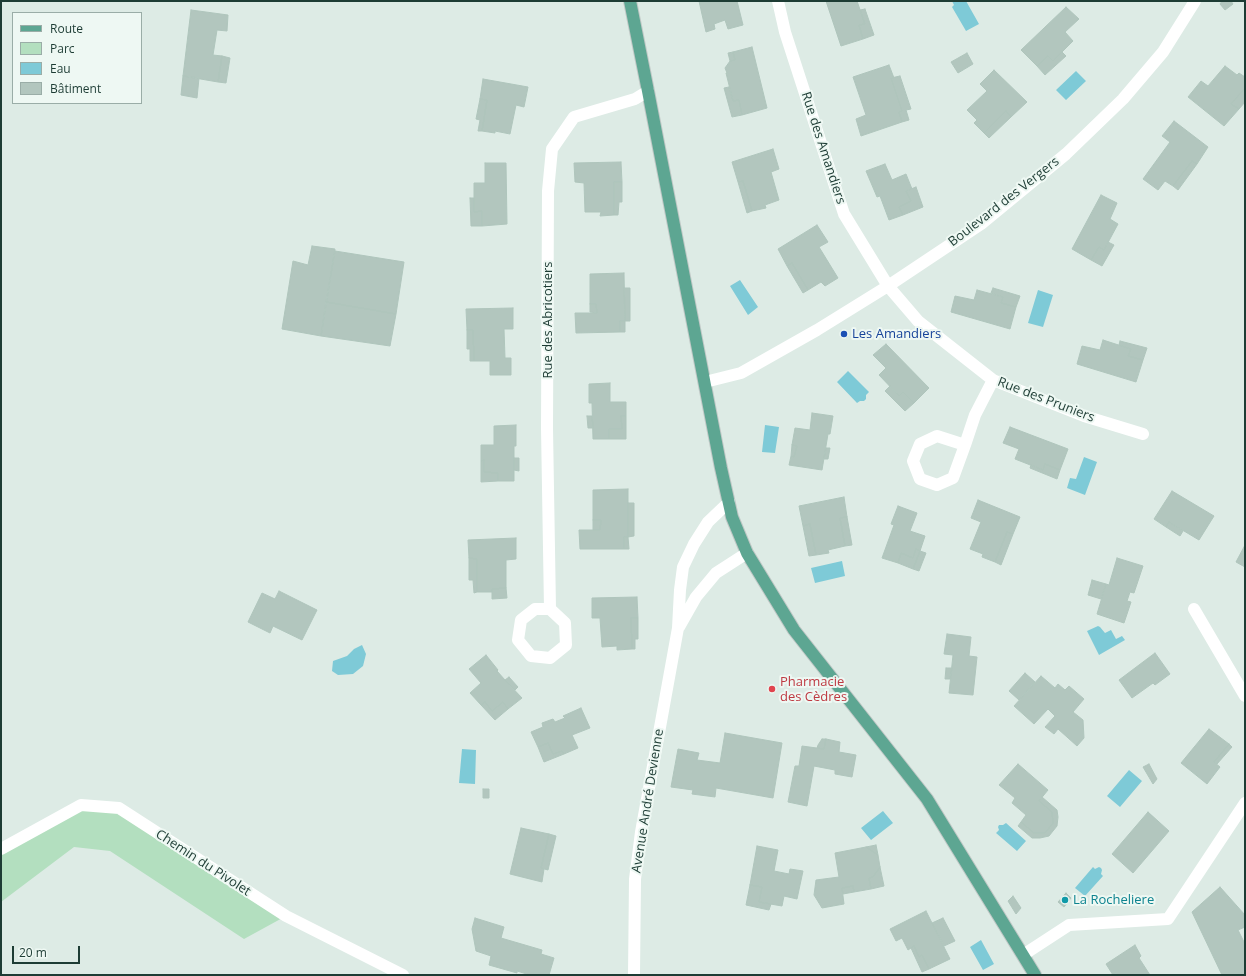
<!DOCTYPE html>
<meta charset="utf-8">
<style>
body{margin:0}
#map{position:relative;width:1246px;height:976px;overflow:hidden;background:#ddebe5;font-family:"Open Sans",sans-serif}
canvas{display:block}
.frame{position:absolute;inset:0;border:2px solid #1d3c34;pointer-events:none}
.legend{position:absolute;left:12px;top:12px;width:130px;height:92px;box-sizing:border-box;background:#eef8f3;border:1px solid #9aada7;margin:0;padding:5px 7px;list-style:none;font-size:12px;color:#1d3c34}
.legend li{display:flex;align-items:center;gap:8px;height:20px}
.legend b{width:20px;border:1px solid #9aada7}
.scale{position:absolute;left:12px;top:946px;width:68px;height:18px;box-sizing:border-box;border:2px solid #1d3c34;border-top:0;padding-left:5px;font-size:12px;line-height:14px;white-space:nowrap;color:#1d3c34;-webkit-text-stroke:3px #eef8f3;paint-order:stroke}
</style>
<div id="map">
<canvas width="1246" height="976"></canvas>
<div class="frame"></div>
<ul class="legend">
<li><b style="height:5px;background:#5da692"></b>Route</li>
<li><b style="height:11px;background:#b3dfbf"></b>Parc</li>
<li><b style="height:11px;background:#7ecad7"></b>Eau</li>
<li><b style="height:11px;background:#b2c6be"></b>Bâtiment</li>
</ul>
<div class="scale">20 m</div>
</div>
<script>
const ctx = document.querySelector('canvas').getContext('2d');
ctx.lineJoin = 'round';
function paint(path, color) { ctx.fillStyle = color; ctx.fill(path, 'evenodd'); }
const toPath = rows => new Path2D(rows.map(r => 'M' + r).join(''));
function stroke(path, color, width, dash) { ctx.strokeStyle = color; ctx.lineWidth = width; ctx.lineCap = dash ? 'butt' : 'round'; ctx.setLineDash(dash || []); ctx.stroke(path); }
function write(font, color, halo, rows, align = 'center') {
  ctx.font = font + ' "Open Sans",sans-serif'; ctx.lineWidth = 4; ctx.setLineDash([]); ctx.textBaseline = 'middle'; ctx.strokeStyle = halo; ctx.fillStyle = color; for (const [text, x, y, turn = 0] of rows) {
    ctx.save(); ctx.translate(x, y); ctx.rotate((+turn || 0) * Math.PI / 180); ctx.textAlign = isNaN(turn) ? turn : align; if (halo) ctx.strokeText(text, 0, 0); ctx.fillText(text, 0, 0); ctx.restore();
  }
}
paint(toPath([
 [81,805,119,808,286,916,244,939,110,851,74,847,1,902,1,851]
]), '#b3dfbf');
paint(toPath([
 [952,1,966,1,979,24,966,31,952,7,954,5],
 [1076,71,1086,81,1066,100,1056,90],
 [740,280,758,307,748,315,730,286],
 [1038,290,1053,295,1043,327,1028,323],
 [848,371,869,392,866,395,866,399,864,401,860,401,857,403,837,382],
 [765,425,779,427,775,453,762,452],
 [1084,457,1097,462,1085,495,1067,488,1070,478,1076,479],
 [842,561,845,576,815,583,811,568],
 [1098,626,1100,627,1105,633,1111,630,1116,639,1122,636,1125,640,1099,655,1087,631],
 [362,645,366,654,363,666,353,674,338,675,332,671,333,661,347,656,354,649],
 [462,749,476,750,475,784,459,783],
 [1129,770,1142,781,1120,807,1107,796],
 [883,811,893,823,871,840,861,828],
 [1006,823,1026,841,1017,851,996,833,999,830,998,827,999,825,1003,825],
 [1093,867,1095,869,1099,867,1101,868,1102,870,1101,874,1103,876,1085,896,1075,888],
 [981,940,994,964,983,970,970,947]
]), '#7ecad7');
const building = toPath([
 [699,1,737,1,743,25,728,29,725,20,714,24,715,29,706,32,699,1],
 [826,1,857,1,865,24,859,25,863,39,841,46,826,1],
 [1222,1,1231,1,1233,4,1225,10,1220,4,1222,1],
 [1066,7,1079,19,1065,32,1073,41,1053,61,1048,56,1037,66,1021,50,1066,7],
 [865,9,874,35,863,39,859,25,865,24,860,10,865,9],
 [191,10,228,15,227,31,217,30,213,55,222,56,218,82,183,76,191,10],
 [752,47,767,108,742,115,739,100,733,101,726,73,727,73,725,68,730,61,735,60,733,52,752,47],
 [733,52,735,60,730,61,728,53,733,52],
 [1062,52,1066,56,1045,75,1037,66,1048,56,1053,61,1062,52],
 [967,53,973,64,958,73,951,62,967,53],
 [222,56,230,58,226,83,218,82,222,56],
 [889,65,894,78,891,78,902,111,899,112,902,122,861,136,856,119,866,115,853,77,889,65],
 [1225,66,1237,75,1239,73,1245,77,1245,88,1231,104,1239,109,1224,126,1188,97,1201,81,1208,86,1225,66],
 [994,70,1027,102,1011,117,1006,111,984,133,974,123,977,120,967,110,987,91,980,84,994,70],
 [183,76,199,78,197,98,181,95,183,76],
 [900,76,911,109,906,110,909,120,902,122,899,112,902,111,891,78,900,76],
 [483,79,528,87,524,107,516,105,510,134,495,131,495,133,482,131,487,100,480,99,483,79],
 [729,87,733,101,739,100,742,115,732,117,724,88,729,87],
 [1245,88,1245,102,1239,109,1231,104,1245,88],
 [480,99,487,100,482,131,478,131,480,120,476,119,480,99],
 [1006,111,1011,117,989,138,984,133,1006,111],
 [1174,121,1208,147,1197,164,1192,161,1173,186,1165,181,1158,190,1143,179,1170,142,1162,136,1174,121],
 [773,149,779,169,771,172,779,200,765,205,766,208,752,211,743,181,738,182,732,162,773,149],
 [1192,161,1197,164,1178,190,1173,186,1192,161],
 [621,162,622,182,614,182,614,215,600,216,601,212,585,212,584,183,575,182,574,163,621,162],
 [485,163,506,163,507,224,482,226,482,211,474,212,474,183,485,183,485,163],
 [885,164,892,180,906,174,912,189,906,191,911,201,899,207,903,215,889,220,880,196,877,197,866,171,885,164],
 [743,181,752,211,747,213,738,182,743,181],
 [614,182,622,182,622,202,619,202,618,215,614,215,614,182],
 [916,187,923,207,903,215,899,207,911,201,906,191,916,187],
 [1101,195,1117,203,1110,219,1118,224,1104,250,1099,247,1091,260,1072,249,1101,195],
 [470,198,474,198,474,212,482,211,482,226,471,226,470,198],
 [817,225,828,242,819,247,838,278,825,286,821,282,808,290,792,263,787,266,778,249,817,225],
 [1108,242,1114,245,1102,266,1091,260,1099,247,1104,250,1108,242],
 [312,246,335,249,321,336,282,329,293,261,308,265,312,246],
 [335,251,404,262,396,314,326,302,335,251],
 [792,263,808,290,803,293,787,266,792,263],
 [624,273,625,321,620,321,620,332,576,333,575,313,597,313,596,304,590,304,590,274,624,273],
 [624,288,630,288,630,321,625,321,624,288],
 [993,288,1020,296,1016,307,1001,303,1003,297,991,293,993,288],
 [977,290,1003,297,1001,303,1016,307,1010,329,951,312,955,296,974,300,977,290],
 [326,302,396,314,390,346,321,336,326,302],
 [590,304,596,304,597,313,590,312,590,304],
 [513,308,513,329,504,329,505,358,511,358,511,375,490,375,490,361,474,361,473,330,467,330,466,309,513,308],
 [620,321,625,321,625,332,620,332,620,321],
 [467,330,473,330,474,361,470,361,470,349,467,349,467,330],
 [1103,340,1131,349,1128,356,1143,360,1136,382,1077,364,1082,346,1100,350,1103,340],
 [1120,341,1147,348,1143,360,1128,356,1131,349,1119,345,1120,341],
 [886,344,929,388,914,403,903,392,899,396,879,375,886,368,873,355,886,344],
 [610,383,610,402,626,402,626,416,621,416,622,429,609,429,609,439,593,439,592,403,589,403,589,384,610,383],
 [890,386,899,396,903,392,914,403,905,411,885,391,890,386],
 [812,413,833,416,830,434,828,434,822,470,789,465,791,456,794,457,797,446,792,445,795,428,810,430,812,413],
 [587,416,592,416,593,428,588,428,587,416],
 [621,416,626,416,626,439,609,439,609,429,622,429,621,416],
 [516,425,516,446,514,446,514,481,498,481,498,473,484,472,484,460,481,461,481,445,494,445,494,426,516,425],
 [1010,427,1068,449,1060,470,1045,464,1043,470,1015,459,1019,449,1003,443,1010,427],
 [792,445,797,446,794,457,791,456,792,445],
 [826,448,830,448,828,459,824,459,826,448],
 [514,458,519,458,519,471,514,470,514,458],
 [484,460,484,472,498,473,498,481,481,482,481,461,484,460],
 [1045,464,1060,470,1057,479,1030,468,1031,465,1043,470,1045,464],
 [628,489,628,537,624,537,624,549,580,549,579,530,600,530,601,520,593,520,593,490,628,489],
 [1172,491,1214,516,1199,540,1169,522,1166,527,1154,519,1172,491],
 [844,497,847,517,840,518,845,546,828,550,829,553,816,555,810,524,803,526,799,506,844,497],
 [978,500,1020,517,1013,534,1007,532,995,562,982,557,983,554,970,549,981,522,971,518,978,500],
 [628,503,634,503,634,536,628,537,628,503],
 [898,506,917,513,910,531,925,536,920,551,916,549,913,558,901,553,898,563,882,558,894,525,891,524,898,506],
 [847,517,852,545,845,546,840,518,847,517],
 [593,520,601,520,600,530,593,530,593,520],
 [1169,522,1183,531,1180,536,1166,527,1169,522],
 [810,524,816,555,809,556,803,526,810,524],
 [1007,532,1013,534,1001,565,995,562,1007,532],
 [624,537,628,537,629,549,624,549,624,537],
 [516,538,516,559,506,560,506,588,492,589,492,592,477,592,477,559,469,558,468,540,516,538],
 [1245,545,1245,567,1236,562,1245,545],
 [916,549,920,551,913,569,898,563,901,553,913,558,916,549],
 [920,551,926,553,919,571,913,569,920,551],
 [469,558,477,559,477,592,474,593,473,580,469,580,469,558],
 [1117,558,1143,566,1134,593,1130,592,1127,601,1131,602,1124,623,1097,614,1106,584,1109,585,1117,558],
 [1092,580,1106,584,1101,599,1088,595,1092,580],
 [506,588,507,598,492,599,492,589,506,588],
 [279,591,317,610,302,640,273,626,270,633,248,622,262,593,275,599,279,591],
 [637,597,638,618,631,618,632,649,617,650,617,646,602,647,600,618,592,618,592,598,637,597],
 [631,618,638,618,638,639,635,639,635,649,632,649,631,618],
 [947,634,971,637,969,656,977,657,973,695,949,693,953,655,944,654,947,634],
 [1155,653,1170,674,1155,685,1153,683,1132,698,1119,680,1155,653],
 [486,655,498,670,497,671,505,680,522,698,508,709,503,702,492,711,485,702,481,705,470,693,481,683,469,669,486,655],
 [946,668,952,668,950,679,945,679,946,668],
 [1025,673,1035,682,1019,700,1009,691,1025,673],
 [1041,676,1055,688,1058,684,1065,690,1069,686,1084,699,1073,712,1083,720,1084,738,1077,746,1058,729,1054,734,1045,727,1055,716,1048,709,1034,724,1014,706,1041,676],
 [509,677,518,687,515,690,505,680,509,677],
 [485,702,492,711,503,702,508,709,495,720,481,705,485,702],
 [581,708,590,728,572,735,578,748,564,754,562,751,553,754,548,743,538,747,531,732,543,727,542,723,553,719,555,722,565,718,563,716,581,708],
 [1209,729,1229,744,1214,762,1220,767,1207,784,1181,763,1209,729],
 [725,733,782,743,773,798,716,788,715,797,692,794,693,790,671,787,678,749,699,753,697,760,720,763,725,733],
 [822,739,826,739,824,749,817,748,818,745,822,739],
 [826,739,840,742,839,752,856,755,852,777,835,774,835,770,814,766,807,806,788,802,795,766,799,766,802,746,824,749,826,739],
 [548,743,553,754,562,751,564,754,544,762,538,747,548,743],
 [1229,744,1232,747,1217,764,1214,762,1229,744],
 [1018,764,1048,790,1039,801,1052,812,1053,823,1045,833,1034,833,1021,822,1026,815,1012,803,1015,798,999,785,1018,764],
 [1149,764,1157,779,1153,784,1143,767,1149,764],
 [483,789,489,789,489,798,483,798,483,789],
 [1042,797,1057,810,1058,817,1057,826,1049,836,1040,838,1032,838,1018,826,1021,822,1034,833,1045,833,1053,823,1052,812,1039,801,1042,797],
 [1148,812,1169,831,1133,873,1112,854,1148,812],
 [521,828,549,834,541,868,544,869,542,882,510,874,521,828],
 [549,834,556,836,548,870,541,868,549,834],
 [876,845,878,855,866,847,876,845],
 [757,846,778,850,774,871,789,874,790,869,803,871,797,899,784,896,782,906,759,902,762,887,750,885,757,846],
 [866,847,878,855,880,867,873,877,869,878,871,889,854,892,853,886,842,888,844,904,822,908,814,895,816,880,839,877,835,853,866,847],
 [880,867,884,886,871,889,869,878,873,877,880,867],
 [750,885,762,887,759,902,771,904,769,910,746,905,750,885],
 [853,886,854,892,843,894,842,888,853,886],
 [1220,887,1245,915,1245,927,1238,930,1245,944,1245,975,1222,975,1192,912,1220,887],
 [1066,893,1071,898,1064,907,1058,902,1066,893],
 [1013,896,1021,908,1016,914,1008,901,1013,896],
 [926,911,950,959,929,969,922,955,919,957,914,946,908,950,902,938,896,941,890,929,926,911],
 [475,918,504,927,501,938,542,950,541,954,554,958,549,975,530,975,517,971,517,973,489,965,491,956,476,951,472,929,475,918],
 [943,918,955,941,944,946,932,923,943,918],
 [1135,945,1141,956,1139,958,1150,975,1117,975,1116,973,1113,975,1106,964,1135,945],
 [914,946,919,957,922,955,929,969,922,972,911,948,914,946]
]);
paint(building, '#b2c6be');
stroke(building, '#afc5bc', 1);
const major = toPath([
 [630,1,648,91,721,468,732,517,747,553,794,630,927,799,1035,975]
]);
stroke(major, '#c0c8c6', 14);
stroke(toPath([
 [778,1,785,32,844,214,888,286,918,321,993,380,1084,416,1143,434],
 [705,382,741,373,817,330,888,286,981,224,1066,154,1123,99,1163,52,1195,1],
 [965,445,937,436,920,444,913,461,920,479,937,485,953,478,965,445,975,415,993,380],
 [535,609,550,609,565,623,566,645,550,658,531,656,518,640,521,620,535,609],
 [550,609,547,428,548,191,552,149,574,117,635,99,648,91],
 [1194,609,1245,696],
 [679,627,696,597,716,573,747,553],
 [1,849,81,805,119,808,286,916,403,975],
 [1023,955,1069,925,1168,919,1245,803],
 [634,975,635,879,641,832,678,628,680,590,683,567,694,544,708,522,729,502]
]), '#fff', 12);
stroke(major, '#5da692', 12);
for (const [x, y, r, color] of [
 [844,334,4,"#1a4fb4"],
 [772,689,4,"#e0444e"],
 [1065,900,4,"#0f9aa8"]
]) { const dot = new Path2D(); dot.arc(x, y, r, 0, 2 * Math.PI); ctx.fillStyle = color; ctx.fill(dot); stroke(dot, '#eef8f3', 1.5); }
write('13px', '#1d3c34', '#eef8f3', [
 ["Rue des Amandiers",823,148,72],
 ["Boulevard des Vergers",1004,202,-38],
 ["Rue des Abricotiers",548,320,-90],
 ["Rue des Pruniers",1046,400,21],
 ["Avenue André Devienne",648,801,-81],
 ["Chemin du Pivolet",203,863,33]
]);
write('13px', '#164399', '#eef8f3', [
 ["Les Amandiers",852,334]
], 'left');
write('13px', '#be3a42', '#eef8f3', [
 ["Pharmacie",780,682],
 ["des Cèdres",780,697]
], 'left');
write('13px', '#0d838f', '#eef8f3', [
 ["La Rocheliere",1073,900]
], 'left');
</script>
